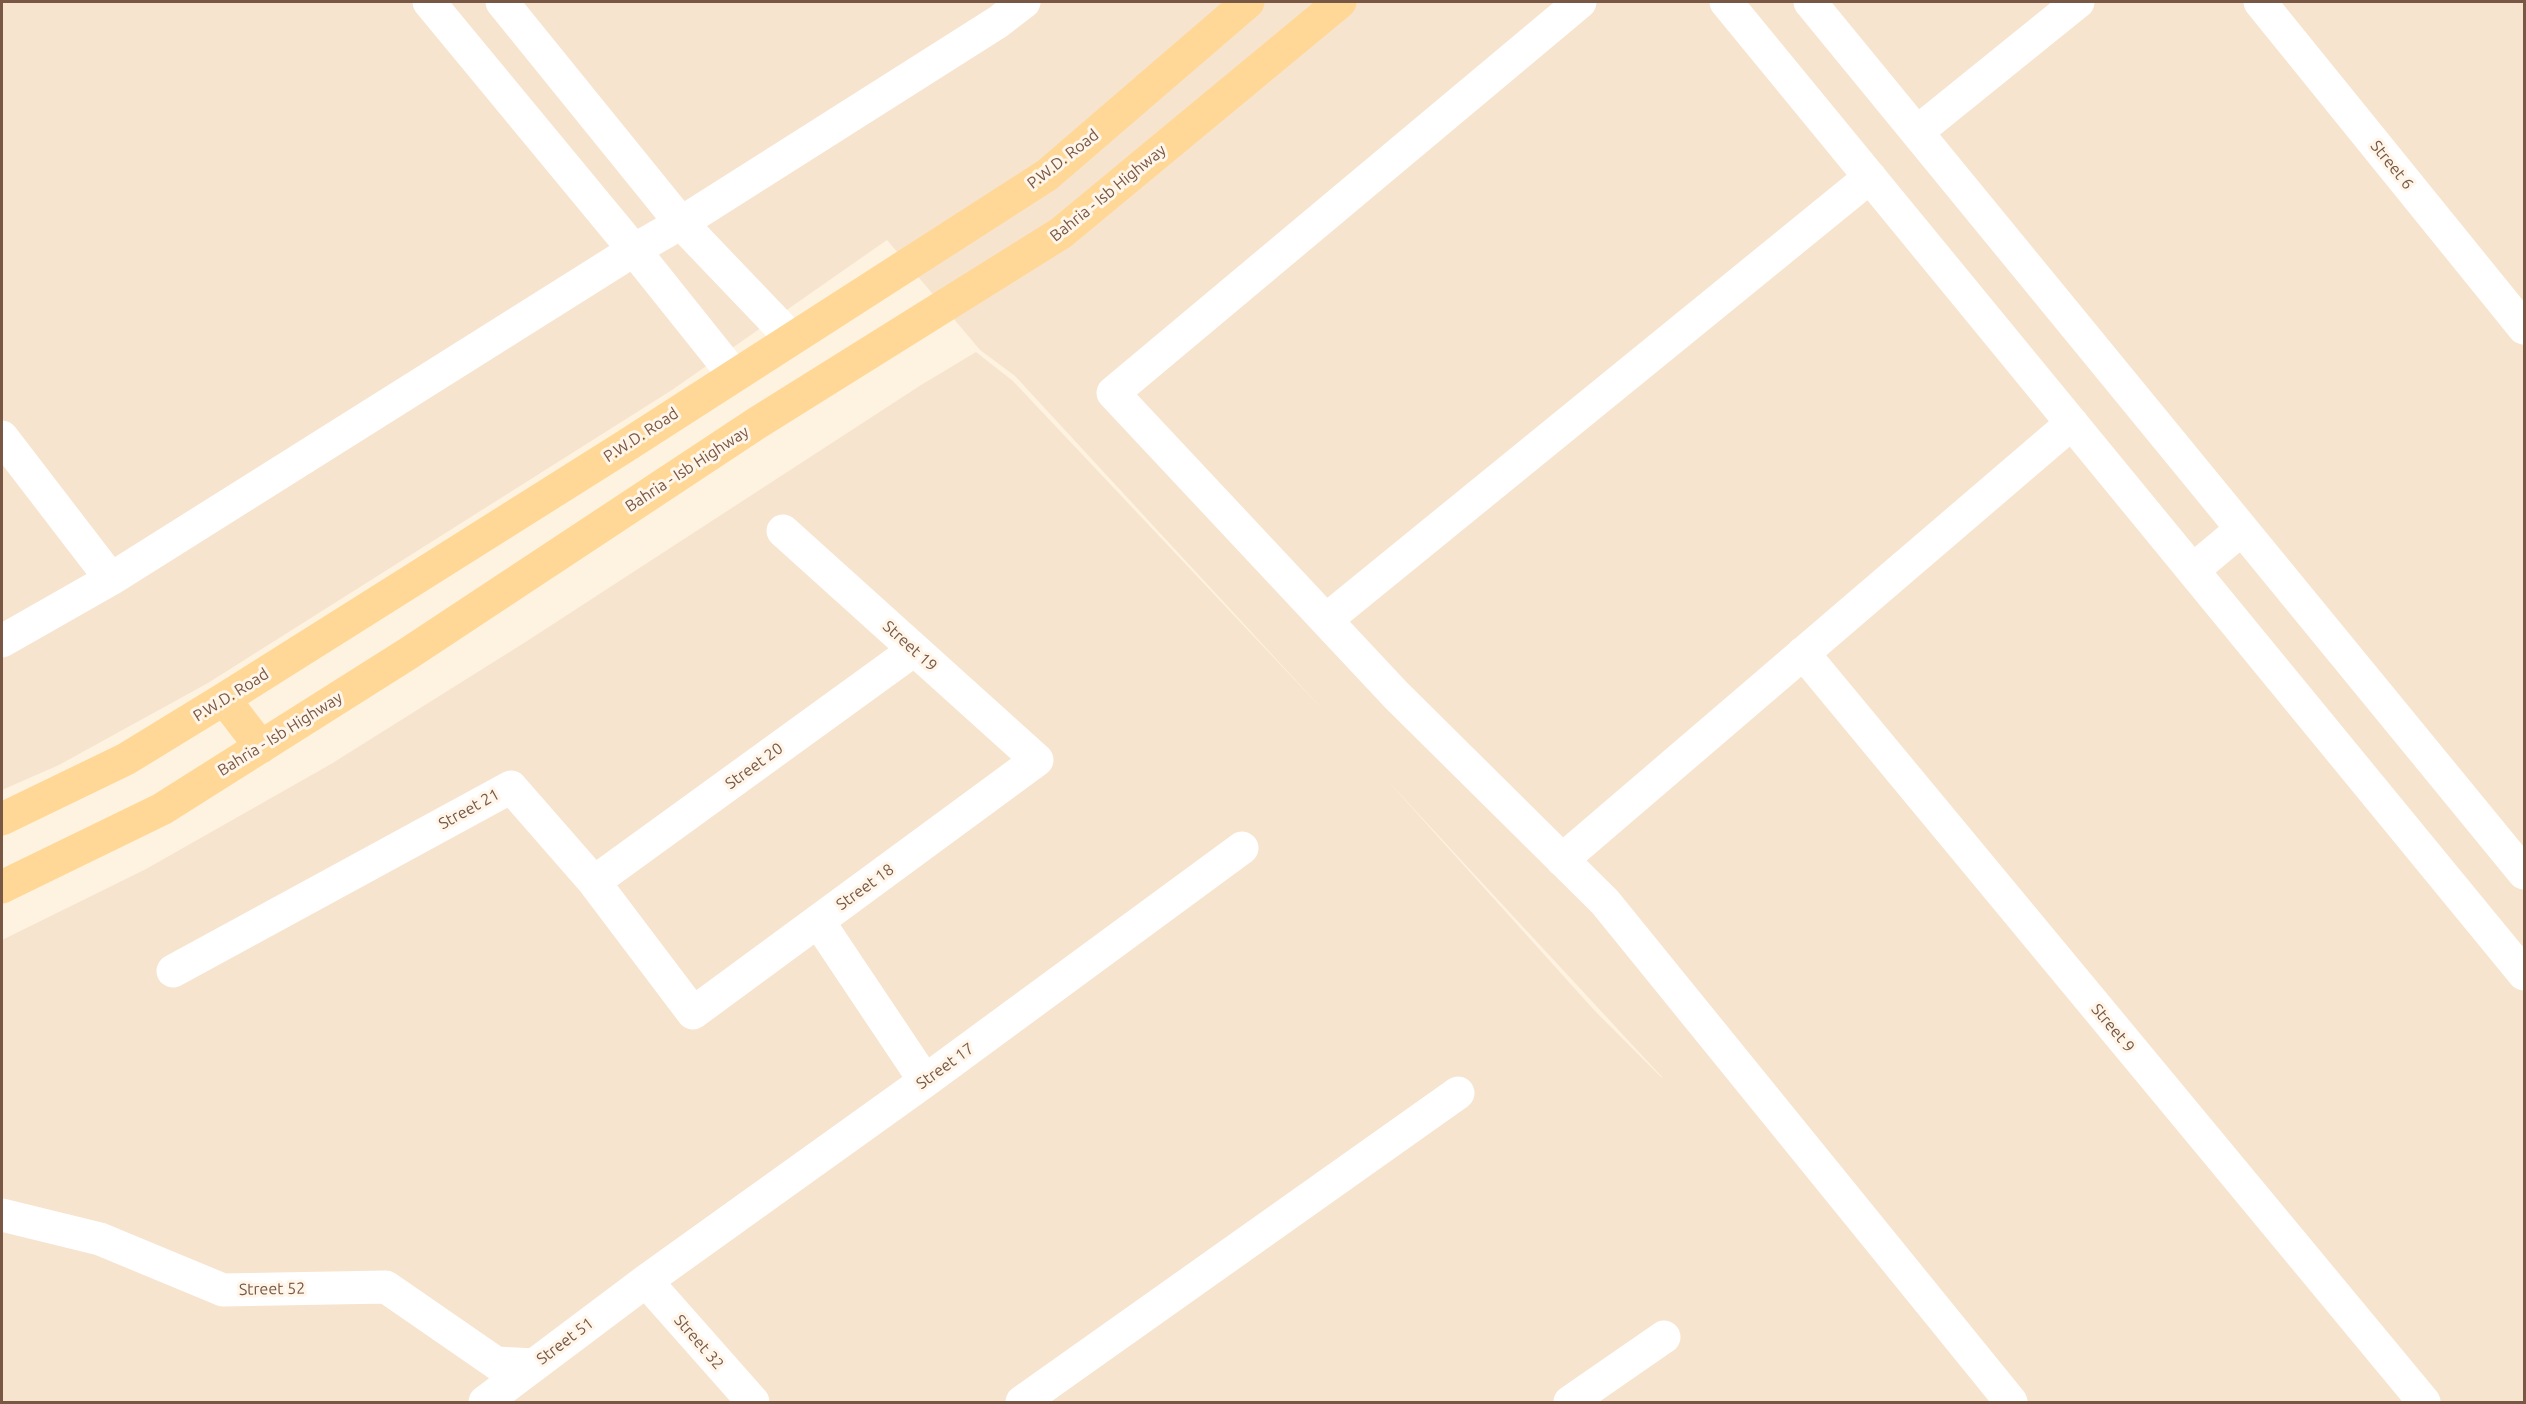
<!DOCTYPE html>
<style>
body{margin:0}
#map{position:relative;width:2526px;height:1404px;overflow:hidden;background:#fef3e0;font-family:Ubuntu,sans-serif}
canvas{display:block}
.frame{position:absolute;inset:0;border:3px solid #785745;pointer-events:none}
</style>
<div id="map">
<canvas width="2526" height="1404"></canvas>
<div class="frame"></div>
</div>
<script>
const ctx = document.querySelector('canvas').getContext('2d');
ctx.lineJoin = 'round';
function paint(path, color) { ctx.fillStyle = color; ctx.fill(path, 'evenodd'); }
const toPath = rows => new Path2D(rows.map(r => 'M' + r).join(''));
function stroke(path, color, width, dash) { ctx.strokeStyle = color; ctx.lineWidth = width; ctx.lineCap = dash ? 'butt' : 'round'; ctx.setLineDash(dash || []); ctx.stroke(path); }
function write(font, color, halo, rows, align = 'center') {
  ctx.font = font + ' Ubuntu,sans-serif'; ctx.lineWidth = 6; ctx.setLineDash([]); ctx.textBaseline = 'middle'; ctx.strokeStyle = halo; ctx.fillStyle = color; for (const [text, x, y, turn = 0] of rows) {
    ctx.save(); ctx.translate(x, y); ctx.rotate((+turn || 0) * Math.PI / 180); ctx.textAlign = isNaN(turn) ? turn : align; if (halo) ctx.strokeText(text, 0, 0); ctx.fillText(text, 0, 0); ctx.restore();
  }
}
paint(toPath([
 [2,2,2524,2,2524,1402,2,1402,2,940,146,869,331,764,527,641,921,385,976,352,1013,381,1326,713,1015,376,980,350,887,240,672,390,208,683,59,765,2,790],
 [1386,779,1662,1077,1662,1078,1595,1011]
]), '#f7e4ce');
stroke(toPath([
 [429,2,634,250,734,375],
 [502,2,681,223,791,338],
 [1580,2,1113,393,1396,695,1605,902,2011,1402],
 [1726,2,2524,974],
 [1810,2,2524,873],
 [2260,2,2524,328],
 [1917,132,2078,2],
 [2,437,111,579],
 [2193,570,2242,529],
 [1326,620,1870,177],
 [2,641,111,579,634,250,681,223,998,22,1024,2],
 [1803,653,2424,1402],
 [1562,860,2072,423],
 [594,882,914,650],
 [818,921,925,1081],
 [173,971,511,787,594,882,693,1013,1037,760,783,531],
 [2,1215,100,1239,223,1290,386,1287,496,1363,517,1378,534,1365,496,1363],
 [646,1281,753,1402],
 [485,1402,646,1281,925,1081,1242,848],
 [1022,1402,1458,1093],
 [1570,1402,1664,1337]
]), '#fff', 33);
stroke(toPath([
 [224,699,261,747],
 [2,819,126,759,224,699,624,447,1047,175,1248,2],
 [2,887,162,809,409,653,757,423,1061,233,1340,2]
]), '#ffd897', 33);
write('16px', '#785745', '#fff6e9', [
 ["P.W.D. Road",1063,159,-38],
 ["Street 6",2392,165,51],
 ["Bahria - Isb Highway",1108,193,-39],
 ["P.W.D. Road",641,435,-33],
 ["Bahria - Isb Highway",687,469,-33],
 ["Street 19",910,646,42],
 ["P.W.D. Road",231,695,-32],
 ["Bahria - Isb Highway",280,734,-32],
 ["Street 20",754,766,-36],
 ["Street 21",469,809,-29],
 ["Street 18",865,887,-36],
 ["Street 9",2113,1028,50],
 ["Street 17",945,1066,-36],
 ["Street 52",272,1289,-1],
 ["Street 51",565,1341,-37],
 ["Street 32",699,1342,49]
]);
</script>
